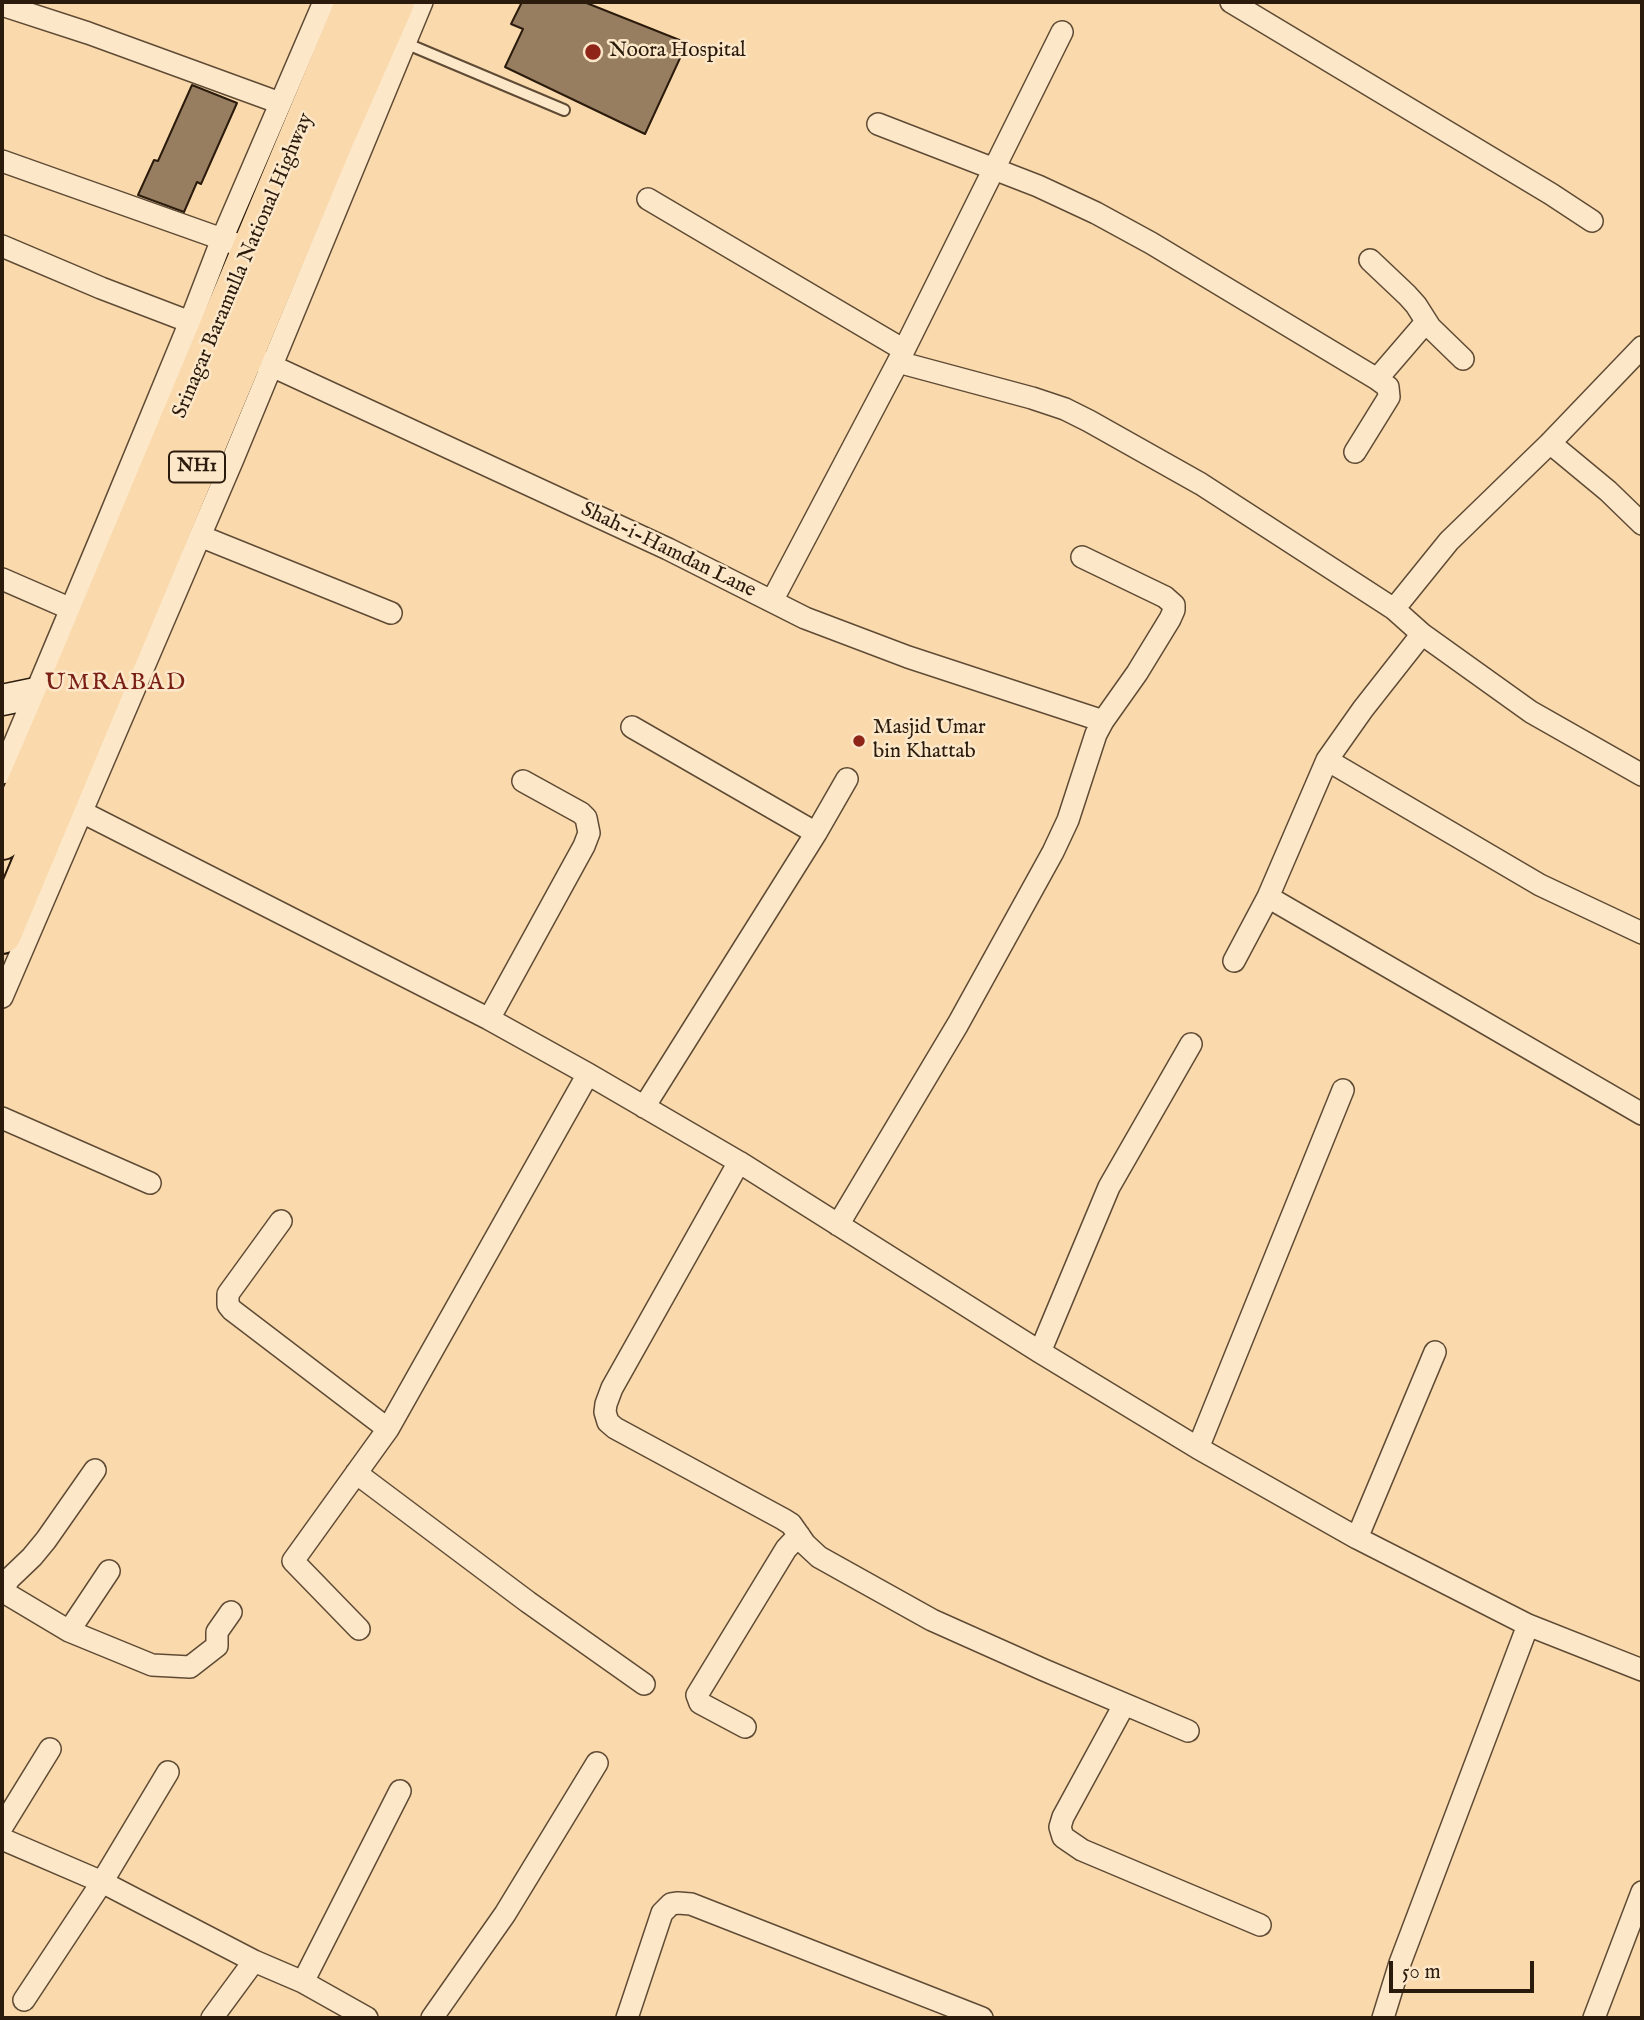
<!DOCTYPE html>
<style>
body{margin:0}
#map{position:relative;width:1644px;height:2020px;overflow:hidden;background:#fadaac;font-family:"IM FELL English",serif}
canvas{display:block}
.frame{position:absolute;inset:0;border:4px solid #2b1b0d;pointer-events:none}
.scale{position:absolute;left:1389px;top:1961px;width:145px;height:32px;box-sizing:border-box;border:4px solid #2b1b0d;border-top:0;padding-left:9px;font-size:21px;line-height:24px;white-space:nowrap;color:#2b1b0d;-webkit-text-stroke:5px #fce7c9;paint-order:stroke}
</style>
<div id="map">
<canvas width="1644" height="2020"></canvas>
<div class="frame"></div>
<div class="scale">50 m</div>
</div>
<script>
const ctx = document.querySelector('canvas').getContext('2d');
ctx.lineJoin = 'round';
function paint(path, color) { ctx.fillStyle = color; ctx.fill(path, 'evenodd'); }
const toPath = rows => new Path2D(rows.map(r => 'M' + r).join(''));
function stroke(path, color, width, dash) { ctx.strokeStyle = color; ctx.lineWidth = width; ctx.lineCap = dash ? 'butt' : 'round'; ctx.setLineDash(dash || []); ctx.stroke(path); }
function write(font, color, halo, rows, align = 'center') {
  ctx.font = font + ' "IM FELL English",serif'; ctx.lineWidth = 5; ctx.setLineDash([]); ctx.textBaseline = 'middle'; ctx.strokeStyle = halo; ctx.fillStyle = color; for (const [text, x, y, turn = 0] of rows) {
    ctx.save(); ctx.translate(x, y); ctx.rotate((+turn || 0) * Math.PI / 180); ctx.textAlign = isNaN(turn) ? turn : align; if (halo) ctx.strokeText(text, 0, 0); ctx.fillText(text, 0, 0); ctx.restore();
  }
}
const building = toPath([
 [522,2,584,2,687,43,645,134,505,67,523,29,511,24,522,2],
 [192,85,237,103,201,184,197,182,184,212,138,195,154,160,158,161,192,85]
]);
paint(building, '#977e60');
stroke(building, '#2b1b0d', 2);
const lane = toPath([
 [405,43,564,110]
]);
const street = toPath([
 [1231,2,1551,194,1592,221],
 [2,5,88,33,280,103],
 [878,124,1038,186,1096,213,1151,243,1377,379,1388,387,1389,397,1355,452],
 [2,161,236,244],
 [648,199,904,350],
 [2,246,101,288,190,322],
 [1370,260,1407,295,1416,305,1430,327,1463,359],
 [259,360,668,549,805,618,908,657,1103,721],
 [898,362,1032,398,1065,409,1089,421,1201,484,1394,609,1422,634,1531,712,1642,775],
 [1377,379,1426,322],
 [1550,443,1608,491,1642,524],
 [200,536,391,613],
 [2,579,71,609],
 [772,601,898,362,1062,32],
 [1394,609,1449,541,1550,443,1642,347],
 [632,727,816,833],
 [1327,760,1540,885,1642,933],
 [2,773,107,523,190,322,222,239,324,2],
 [59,801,82,812,489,1019,588,1074,739,1162,1040,1352,1198,1448,1357,1538,1528,1625,1642,1670],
 [1268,897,1642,1114],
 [1234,961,1268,897,1327,760,1363,709,1422,634],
 [2,997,233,459,422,2],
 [489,1019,584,846,589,833,586,818,581,813,523,781],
 [644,1107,816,833,847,779],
 [2,1118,150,1183],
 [739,1162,612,1388,606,1404,605,1412,608,1422,615,1428,783,1519,791,1524,805,1544,819,1557,932,1620,1044,1670,1188,1731],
 [281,1221,228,1294,228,1305,232,1310,388,1429],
 [838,1225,958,1024,1053,852,1068,820,1096,734,1103,721,1137,673,1170,619,1174,610,1174,605,1165,597,1082,557],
 [1040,1352,1109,1187,1191,1044],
 [1198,1448,1343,1090],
 [356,1473,528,1602,644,1684],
 [1357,1538,1435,1352],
 [2,1591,69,1631,152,1665,190,1667,217,1646,217,1632,231,1612],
 [2,1591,9,1579,32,1557,46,1540,95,1470],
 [359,1629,293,1561,388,1429,588,1074],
 [69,1631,109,1571],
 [1124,1705,1063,1817,1060,1827,1063,1837,1082,1850,1260,1925],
 [745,1727,700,1703,697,1695,786,1549,799,1535],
 [2,1827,50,1749],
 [2,1839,102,1882,254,1961,303,1982,367,2018],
 [303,1982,400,1791],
 [24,2000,102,1882,168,1772],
 [212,2018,254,1961],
 [432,2018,505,1914,597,1763],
 [627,2018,662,1913,671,1904,678,1903,691,1904,982,2018],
 [1383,2018,1400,1963,1528,1625],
 [1594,2018,1642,1892]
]);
const secondary = toPath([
 [2,700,36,693]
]);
const highway = toPath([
 [2,840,54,720,355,2],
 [2,934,332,145,395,2]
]);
stroke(lane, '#5f4b35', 14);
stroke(street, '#5f4b35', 24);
stroke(secondary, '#2b1b0d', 33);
stroke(highway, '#2b1b0d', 42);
stroke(lane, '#fce7c9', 10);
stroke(street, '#fce7c9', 21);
stroke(secondary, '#fce7c9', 30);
stroke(highway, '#fadaac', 38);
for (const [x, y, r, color] of [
 [593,52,9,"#8f2418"],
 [859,741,7,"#8f2418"]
]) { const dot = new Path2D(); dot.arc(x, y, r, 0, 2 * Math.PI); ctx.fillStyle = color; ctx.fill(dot); stroke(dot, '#fce7c9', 2.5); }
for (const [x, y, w] of [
 [197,467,56]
]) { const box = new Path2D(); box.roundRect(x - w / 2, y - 15.5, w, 31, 5); ctx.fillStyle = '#fce7c9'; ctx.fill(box); stroke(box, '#2b1b0d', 2); }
write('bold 19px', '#2b1b0d', null, [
 ["NH1",197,467]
]);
write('21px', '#2b1b0d', '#fce7c9', [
 ["Noora Hospital",609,52],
 ["Masjid Umar",873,729],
 ["bin Khattab",873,753]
], 'left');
write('21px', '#2b1b0d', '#fce7c9', [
 ["Srinagar Baramulla National Highway",244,266,-67],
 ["Shah-i-Hamdan Lane",668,551,26]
]);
ctx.letterSpacing = '2px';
write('24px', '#7a1f14', '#fce7c9', [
 ["UMRABAD",116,684]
]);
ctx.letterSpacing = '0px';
</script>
